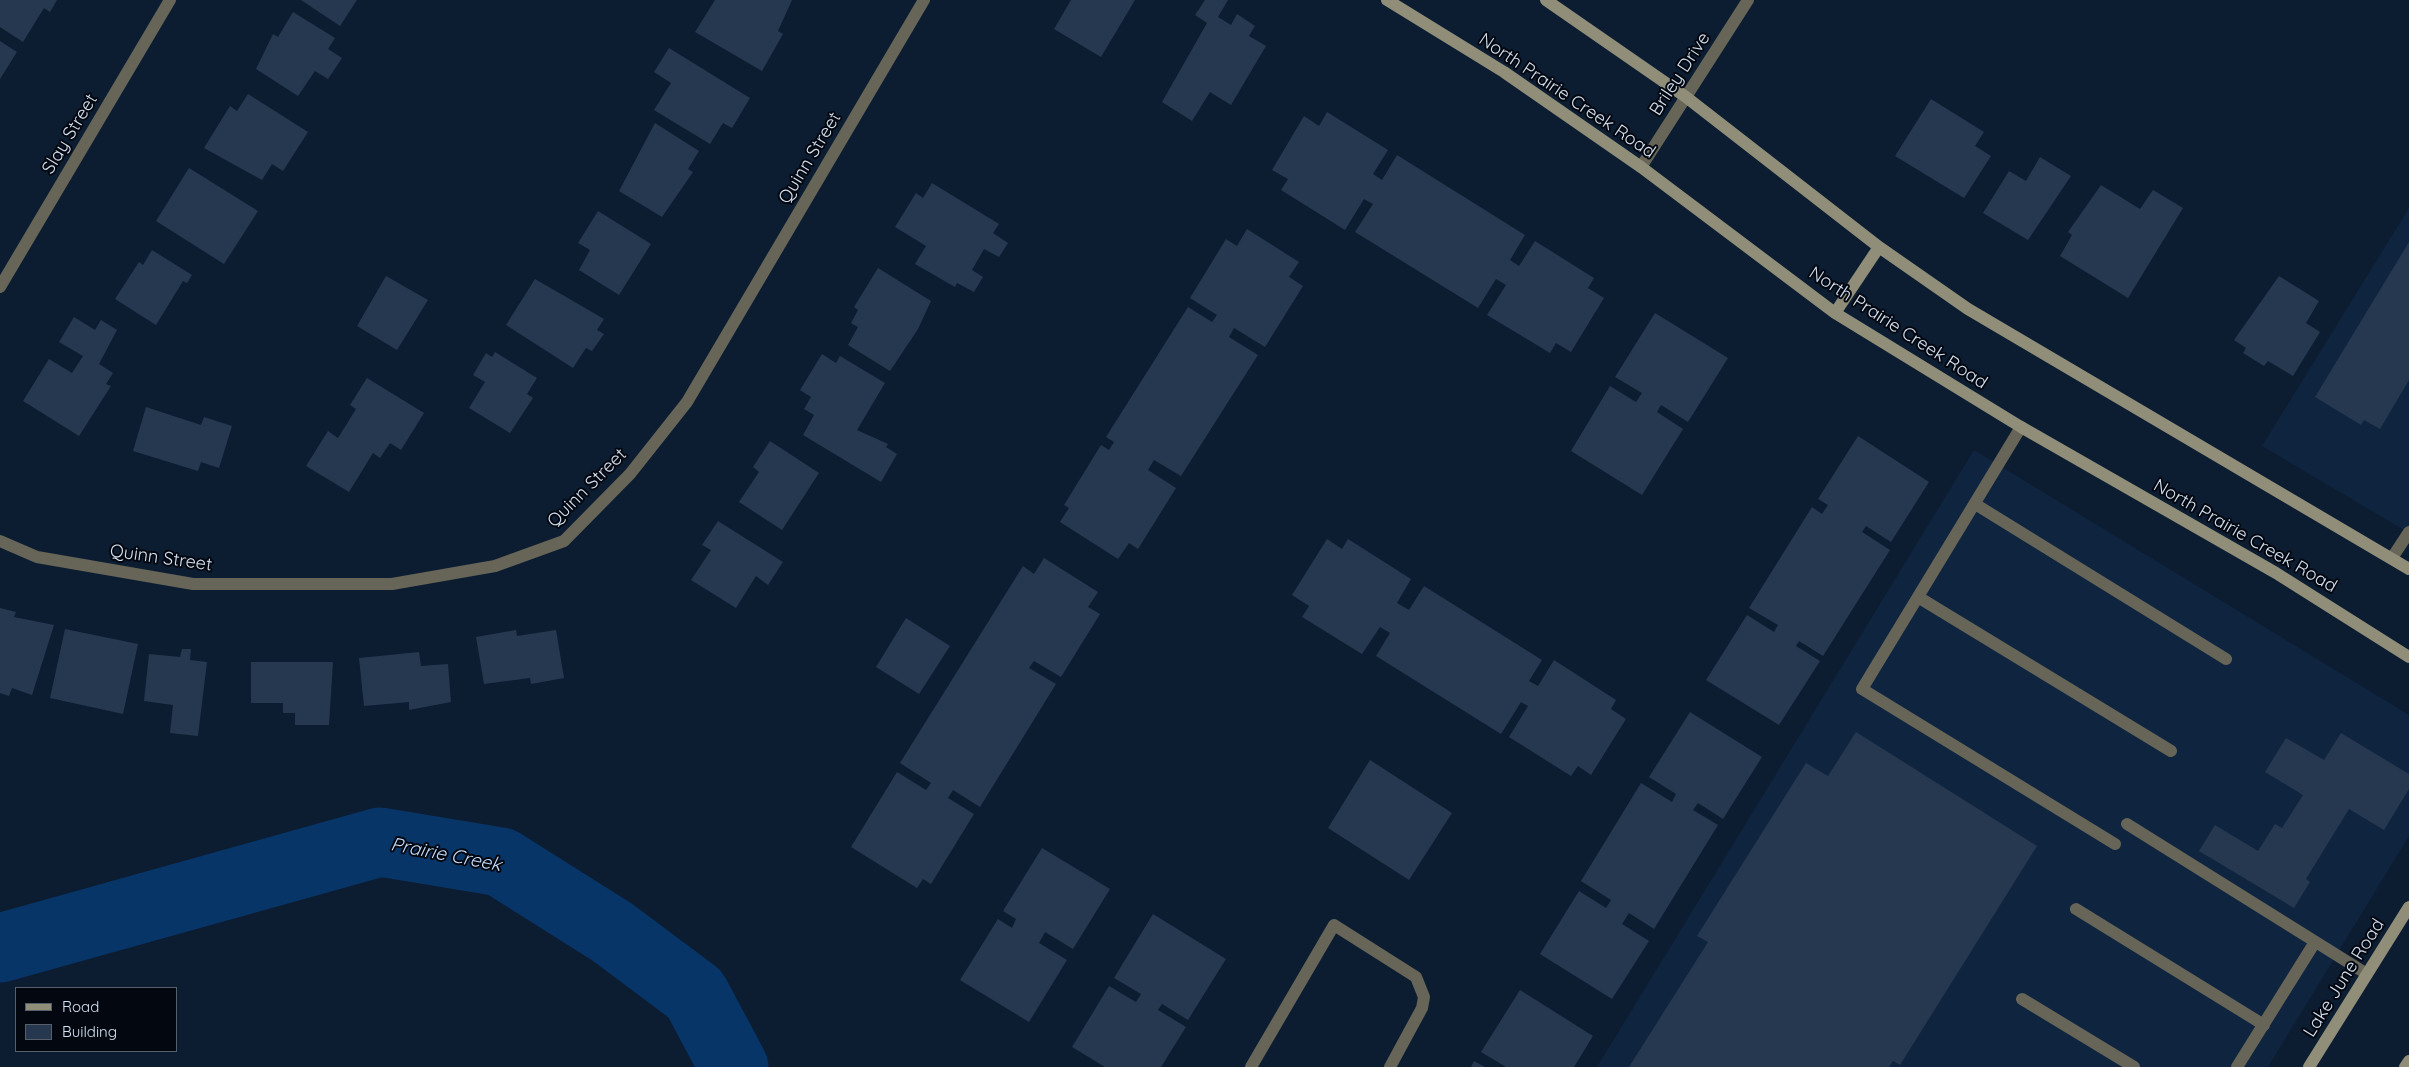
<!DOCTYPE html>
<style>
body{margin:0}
#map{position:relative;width:2409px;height:1067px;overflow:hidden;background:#0c1d32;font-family:Quicksand,sans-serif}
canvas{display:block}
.legend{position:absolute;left:15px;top:987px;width:162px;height:65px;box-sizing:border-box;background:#030710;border:1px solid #575f6a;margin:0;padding:6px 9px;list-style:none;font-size:15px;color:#d6e2f0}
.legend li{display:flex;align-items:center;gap:10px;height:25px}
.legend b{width:25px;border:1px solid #575f6a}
</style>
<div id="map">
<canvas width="2409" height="1067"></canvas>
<ul class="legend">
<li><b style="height:6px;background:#908e78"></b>Road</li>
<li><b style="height:14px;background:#26384f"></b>Building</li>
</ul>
</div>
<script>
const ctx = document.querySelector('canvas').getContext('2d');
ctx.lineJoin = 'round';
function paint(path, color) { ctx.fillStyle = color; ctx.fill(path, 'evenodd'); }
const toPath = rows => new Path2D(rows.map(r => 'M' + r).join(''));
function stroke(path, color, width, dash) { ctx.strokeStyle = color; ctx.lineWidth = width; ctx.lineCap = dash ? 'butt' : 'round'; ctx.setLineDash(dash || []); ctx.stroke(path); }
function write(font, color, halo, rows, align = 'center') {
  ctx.font = font + ' Quicksand,sans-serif'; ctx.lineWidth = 4; ctx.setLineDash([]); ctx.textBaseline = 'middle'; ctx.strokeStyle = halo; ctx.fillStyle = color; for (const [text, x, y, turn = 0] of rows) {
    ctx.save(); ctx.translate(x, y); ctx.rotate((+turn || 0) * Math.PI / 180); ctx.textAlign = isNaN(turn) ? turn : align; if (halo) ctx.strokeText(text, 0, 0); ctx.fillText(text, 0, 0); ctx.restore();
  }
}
paint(toPath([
 [2409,208,2409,533,2262,446],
 [1974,450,2409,715,2409,836,2268,1067,1597,1067]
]), '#0f243f');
stroke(toPath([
 [0,948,380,842,501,862,612,932,695,994,734,1067]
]), '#083567', 69);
paint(toPath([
 [0,0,57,0,50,12,44,8,23,42,0,27],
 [301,0,357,0,340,26],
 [715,0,792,0,778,31,783,34,762,71,695,32],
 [1071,0,1135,0,1101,57,1054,29],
 [1205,0,1228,0,1218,17,1231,25,1237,14,1255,26,1249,36,1266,46,1231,105,1210,92,1192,121,1162,102,1207,23,1195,15],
 [293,12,335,38,328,49,342,58,328,79,315,71,298,96,256,69,273,34,278,37],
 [0,41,17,52,0,79],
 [669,48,750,98,732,128,723,123,710,144,654,110,671,83,654,72],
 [248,94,308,132,283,171,272,164,262,180,204,148,230,106,237,111],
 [1931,99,1984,132,1975,146,1991,156,1964,198,1895,156],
 [1327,112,1388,150,1373,174,1382,180,1397,155,1525,235,1510,260,1519,266,1535,241,1594,278,1588,288,1604,298,1571,352,1556,343,1550,353,1487,315,1506,285,1496,279,1478,308,1355,232,1373,204,1364,199,1345,230,1281,190,1288,179,1272,170,1304,116,1319,126],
 [655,123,699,151,688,169,693,172,662,217,619,191],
 [2040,157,2071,176,2028,240,1983,213,2009,171,2026,181],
 [189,168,258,211,224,264,156,221],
 [932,183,999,224,993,233,1008,243,999,257,984,249,972,270,983,277,974,292,957,283,955,287,915,264,926,246,895,227,916,193,923,198],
 [2101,185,2140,209,2153,190,2183,208,2128,298,2060,256,2072,235,2068,232],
 [598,211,651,244,619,295,579,270,590,250,578,243],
 [1247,229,1299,262,1289,277,1303,286,1265,347,1234,328,1229,337,1258,355,1181,476,1154,460,1148,470,1176,488,1138,549,1129,543,1118,559,1060,522,1069,508,1064,505,1101,445,1109,450,1114,442,1106,437,1188,307,1212,322,1217,315,1190,298,1226,239,1237,246],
 [2409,242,2409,380,2380,429,2364,420,2361,425,2315,397],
 [152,250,192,275,187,283,183,281,156,325,115,299,139,262,143,265],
 [878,268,931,301,918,329,890,371,848,345,858,327,851,323,858,310,854,307],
 [386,276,428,300,397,350,357,326],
 [2279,276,2319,301,2306,323,2320,332,2293,376,2268,361,2264,366,2243,353,2246,348,2234,340],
 [535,279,604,319,597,330,604,334,592,351,586,348,573,368,506,325],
 [1655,313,1728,358,1688,422,1661,405,1657,412,1683,429,1642,495,1571,451,1610,386,1636,402,1642,393,1615,377],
 [74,317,95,330,101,320,117,330,99,364,113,373,106,384,111,386,79,436,23,401,49,359,72,373,83,356,59,342],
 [495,352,537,378,527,394,533,398,510,433,469,408,485,382,473,375,486,353,492,357],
 [822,354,836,363,840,356,885,383,857,430,888,444,886,447,897,454,881,482,803,435,814,415,804,409,811,397,800,390],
 [367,378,424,413,401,450,390,443,380,458,373,453,349,492,306,466,328,431,338,438,356,409,350,405],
 [146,407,201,425,204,417,232,426,219,468,201,462,198,471,133,451],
 [1858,436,1929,482,1891,542,1866,526,1862,532,1890,550,1823,656,1799,641,1796,646,1820,661,1779,725,1706,680,1747,615,1774,632,1778,625,1749,608,1812,507,1822,514,1828,505,1818,499],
 [770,441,819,473,782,530,739,502,759,472,753,467],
 [718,521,783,562,768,585,756,576,736,608,691,580,711,550,702,545],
 [1327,539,1342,549,1348,539,1411,579,1397,603,1409,610,1424,586,1542,660,1529,681,1538,686,1554,660,1616,700,1611,709,1626,719,1591,775,1578,766,1571,776,1509,737,1528,706,1521,702,1501,734,1376,656,1390,633,1380,627,1362,654,1302,617,1309,606,1292,595],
 [1044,558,1098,592,1088,607,1100,614,1061,677,1034,661,1029,668,1056,684,980,807,953,790,948,798,974,814,931,884,923,879,917,888,851,847,897,772,926,790,931,783,900,763,1023,566,1034,574],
 [0,608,16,612,14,617,54,625,32,695,12,688,9,696,0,693],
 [906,618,950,646,919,694,876,667],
 [65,629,138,644,123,714,50,698],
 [516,630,517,636,556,630,564,678,531,684,530,678,484,684,476,637],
 [182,649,191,649,190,660,207,662,198,736,170,733,173,705,144,701,149,654,180,657],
 [419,652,421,666,448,664,451,702,409,710,409,702,364,706,359,658],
 [251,662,333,662,329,725,295,725,295,713,283,713,283,703,251,703],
 [1690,712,1762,757,1723,819,1698,803,1693,810,1718,825,1654,929,1629,913,1622,924,1649,941,1612,999,1540,954,1579,891,1606,908,1611,900,1581,881,1641,783,1672,802,1676,794,1649,777],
 [1856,732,2037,846,1900,1065,1893,1061,1889,1067,1629,1067,1708,942,1697,936,1806,763,1828,776],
 [2341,733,2409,774,2409,789,2384,830,2349,809,2306,879,2310,882,2294,908,2199,851,2215,825,2258,851,2275,824,2282,828,2303,795,2265,772,2286,738,2324,760],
 [1370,760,1452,813,1409,880,1328,828],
 [1042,848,1110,889,1073,949,1045,932,1039,943,1067,960,1029,1022,960,980,998,919,1012,928,1016,919,1003,911],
 [1153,914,1226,959,1188,1020,1162,1004,1158,1010,1186,1027,1161,1067,1105,1067,1072,1047,1109,986,1136,1002,1141,994,1114,978],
 [1520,990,1593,1036,1574,1067,1506,1067,1481,1052],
 [1474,1061,1485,1067,1471,1067]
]), '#26384f');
stroke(toPath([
 [2021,427,1862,689,2115,844],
 [1975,504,2226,659],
 [2392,558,2409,532],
 [1918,597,2171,751],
 [2127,824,2367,974],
 [2076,909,2264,1025],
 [2022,999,2134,1067],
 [1251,1067,1334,925,1416,977,1424,997,1422,1008,1390,1067],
 [2237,1067,2315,942]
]), '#666557', 12);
stroke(toPath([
 [1641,167,1748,0],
 [0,287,170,0],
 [0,541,37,557,193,584,392,584,495,566,564,541,630,474,687,402,924,0]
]), '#666557', 12);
stroke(toPath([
 [1387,0,1504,72,1641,167,1835,313,2021,427,2276,573,2409,657],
 [1546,0,1686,97,1879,247,1968,309,2409,569],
 [1835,313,1879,247],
 [2309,1067,2409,907],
 [2405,1067,2409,1061]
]), '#908e78', 12);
write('18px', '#d6e2f0', '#030710', [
 ["Briley Drive",1680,74,-57],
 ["North Prairie Creek Road",1567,96,34],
 ["Slay Street",70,134,-59],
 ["Quinn Street",810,158,-59],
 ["North Prairie Creek Road",1898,328,33],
 ["Quinn Street",587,488,-45],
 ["North Prairie Creek Road",2245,536,30],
 ["Quinn Street",161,558,8],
 ["Lake June Road",2344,978,-58]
]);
write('italic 19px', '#c4ddfc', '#030710', [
 ["Prairie Creek",446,855,11]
]);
</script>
